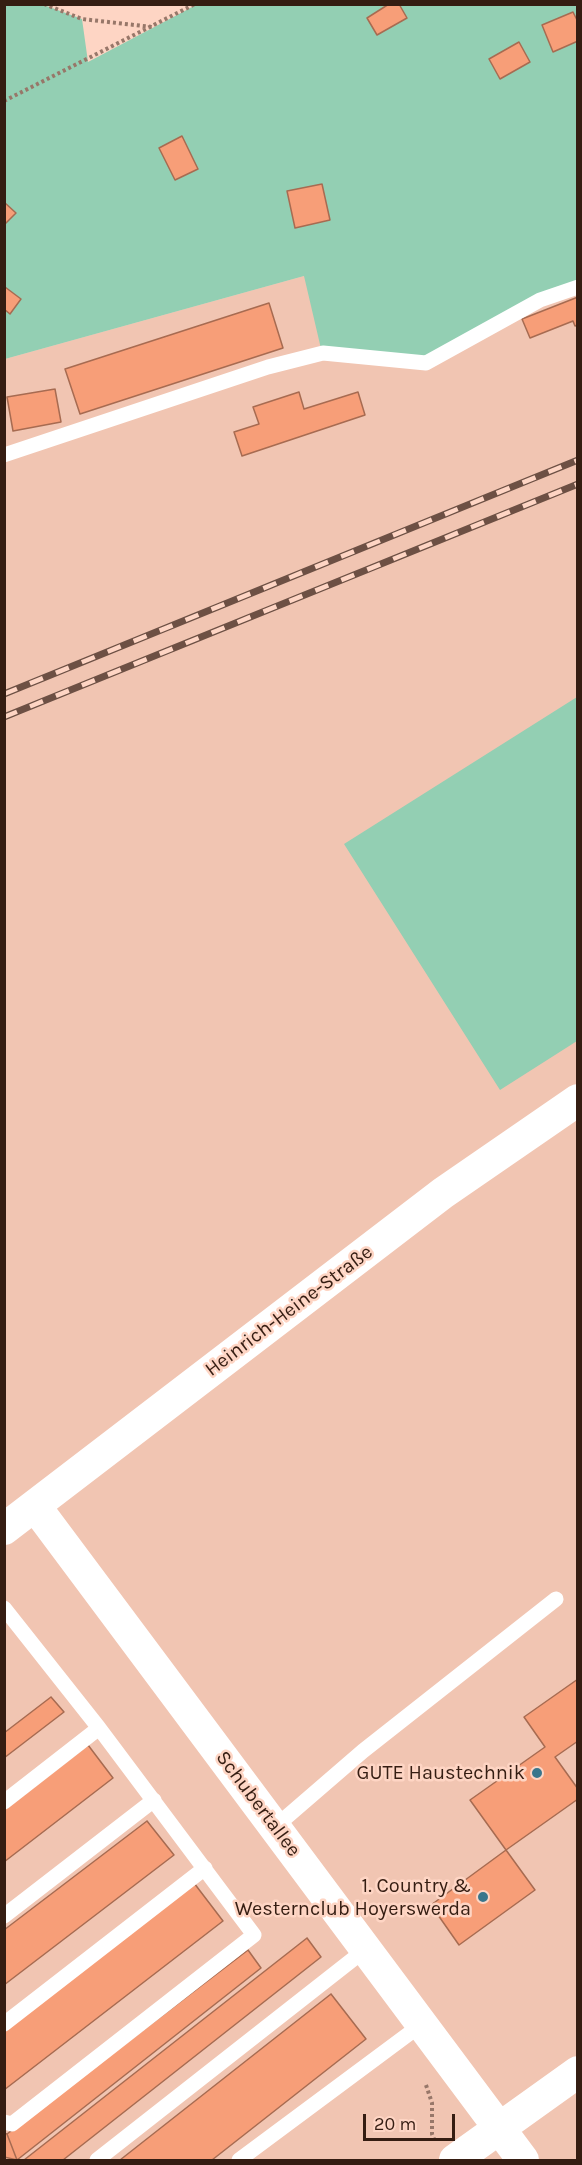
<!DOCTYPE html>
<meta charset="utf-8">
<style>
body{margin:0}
#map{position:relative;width:582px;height:2165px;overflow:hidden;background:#fed5c4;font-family:Karla,sans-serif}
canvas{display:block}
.frame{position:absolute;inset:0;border:6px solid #351d12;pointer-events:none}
.scale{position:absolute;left:363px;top:2114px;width:92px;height:27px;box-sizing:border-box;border:3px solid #351d12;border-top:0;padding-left:8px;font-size:18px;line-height:21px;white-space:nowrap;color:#351d12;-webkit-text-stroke:4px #fed5c4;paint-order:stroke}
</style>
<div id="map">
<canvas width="582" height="2165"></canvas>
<div class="frame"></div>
<div class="scale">20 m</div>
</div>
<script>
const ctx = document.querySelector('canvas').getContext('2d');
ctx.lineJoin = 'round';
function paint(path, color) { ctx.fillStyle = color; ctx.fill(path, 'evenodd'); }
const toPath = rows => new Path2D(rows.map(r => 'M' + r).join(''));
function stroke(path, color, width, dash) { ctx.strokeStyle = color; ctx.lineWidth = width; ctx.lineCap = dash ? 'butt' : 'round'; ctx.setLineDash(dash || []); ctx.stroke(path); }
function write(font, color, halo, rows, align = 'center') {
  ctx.font = font + ' Karla,sans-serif'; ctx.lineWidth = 5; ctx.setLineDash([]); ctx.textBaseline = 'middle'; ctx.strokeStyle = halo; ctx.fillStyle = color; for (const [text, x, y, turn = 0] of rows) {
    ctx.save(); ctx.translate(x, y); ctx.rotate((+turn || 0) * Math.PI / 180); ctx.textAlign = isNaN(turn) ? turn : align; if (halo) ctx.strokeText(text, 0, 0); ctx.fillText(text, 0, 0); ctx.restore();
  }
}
paint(toPath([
 [304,276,577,287,577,2160,5,2160,5,359]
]), '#f1c5b2');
paint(toPath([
 [5,5,44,5,82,19,88,62,196,5,577,5,577,287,426,363,322,353,304,276,5,359],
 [577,697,577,1041,500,1090,344,844]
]), '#93cfb3');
const building = toPath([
 [389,4,399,4,407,18,377,35,367,18,389,4],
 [573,12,578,22,578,41,553,52,542,25,573,12],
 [519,42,530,62,500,79,489,59,519,42],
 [182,136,198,169,175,180,159,148,182,136],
 [322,184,330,220,295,228,287,191,322,184],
 [4,202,16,213,4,225,4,202],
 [5,287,21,299,10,314,4,309,5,287],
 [578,297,578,325,575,326,573,321,530,338,522,319,578,297],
 [269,303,283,348,80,414,65,369,269,303],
 [55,389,61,422,13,431,7,397,55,389],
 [299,392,304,409,358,392,365,415,242,456,234,432,259,424,253,407,299,392],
 [578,1679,578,1741,555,1757,578,1789,578,1799,506,1850,470,1800,545,1747,524,1717,578,1679],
 [51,1697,64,1712,4,1758,4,1733,51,1697],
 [88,1745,113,1778,4,1862,4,1810,88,1745],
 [147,1821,174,1855,4,1985,4,1930,147,1821],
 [506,1850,535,1890,459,1945,431,1905,506,1850],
 [194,1883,223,1921,4,2090,4,2030,194,1883],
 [307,1938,321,1957,63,2160,24,2160,307,1938],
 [248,1950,261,1968,17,2160,7,2134,248,1950],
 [331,1994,366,2039,212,2160,120,2160,331,1994],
 [4,2133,7,2134,17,2160,4,2157,4,2133]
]);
paint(building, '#f79e78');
stroke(building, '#a76b51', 1.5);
stroke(toPath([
 [44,4,82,19,152,27],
 [4,101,195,4],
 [426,2085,432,2103,432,2134,434,2139]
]), '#977769', 4, [3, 3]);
stroke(toPath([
 [4,455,268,367,323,353,426,363,540,300,578,287],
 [4,1608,99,1728,254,1935,12,2124,4,2122],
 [4,1802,99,1728],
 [275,1827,363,1751,556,1599],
 [4,1916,154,1800],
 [4,2024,205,1868],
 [97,2160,366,1949],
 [239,2160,422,2024]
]), '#fff', 15);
stroke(toPath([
 [35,1506,523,2160],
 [4,1529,443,1193,578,1100],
 [455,2160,578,2072]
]), '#fff', 32);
const rail = toPath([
 [4,694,578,460],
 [4,717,578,484]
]);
stroke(rail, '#6d5044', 7);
stroke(rail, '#fed5c4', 4.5, [14]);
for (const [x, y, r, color] of [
 [537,1773,6,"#39768c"],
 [483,1897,6,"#39768c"]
]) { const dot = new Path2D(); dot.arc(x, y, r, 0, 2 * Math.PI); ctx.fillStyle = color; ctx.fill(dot); stroke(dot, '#fed5c4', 2); }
write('20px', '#351d12', '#fed5c4', [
 ["Heinrich-Heine-Straße",289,1311,-37],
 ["Schubertallee",258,1804,53]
]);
write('20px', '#351d12', '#fed5c4', [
 ["GUTE Haustechnik",525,1773],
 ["1. Country &",471,1886],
 ["Westernclub Hoyerswerda",471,1909]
], 'right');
</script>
